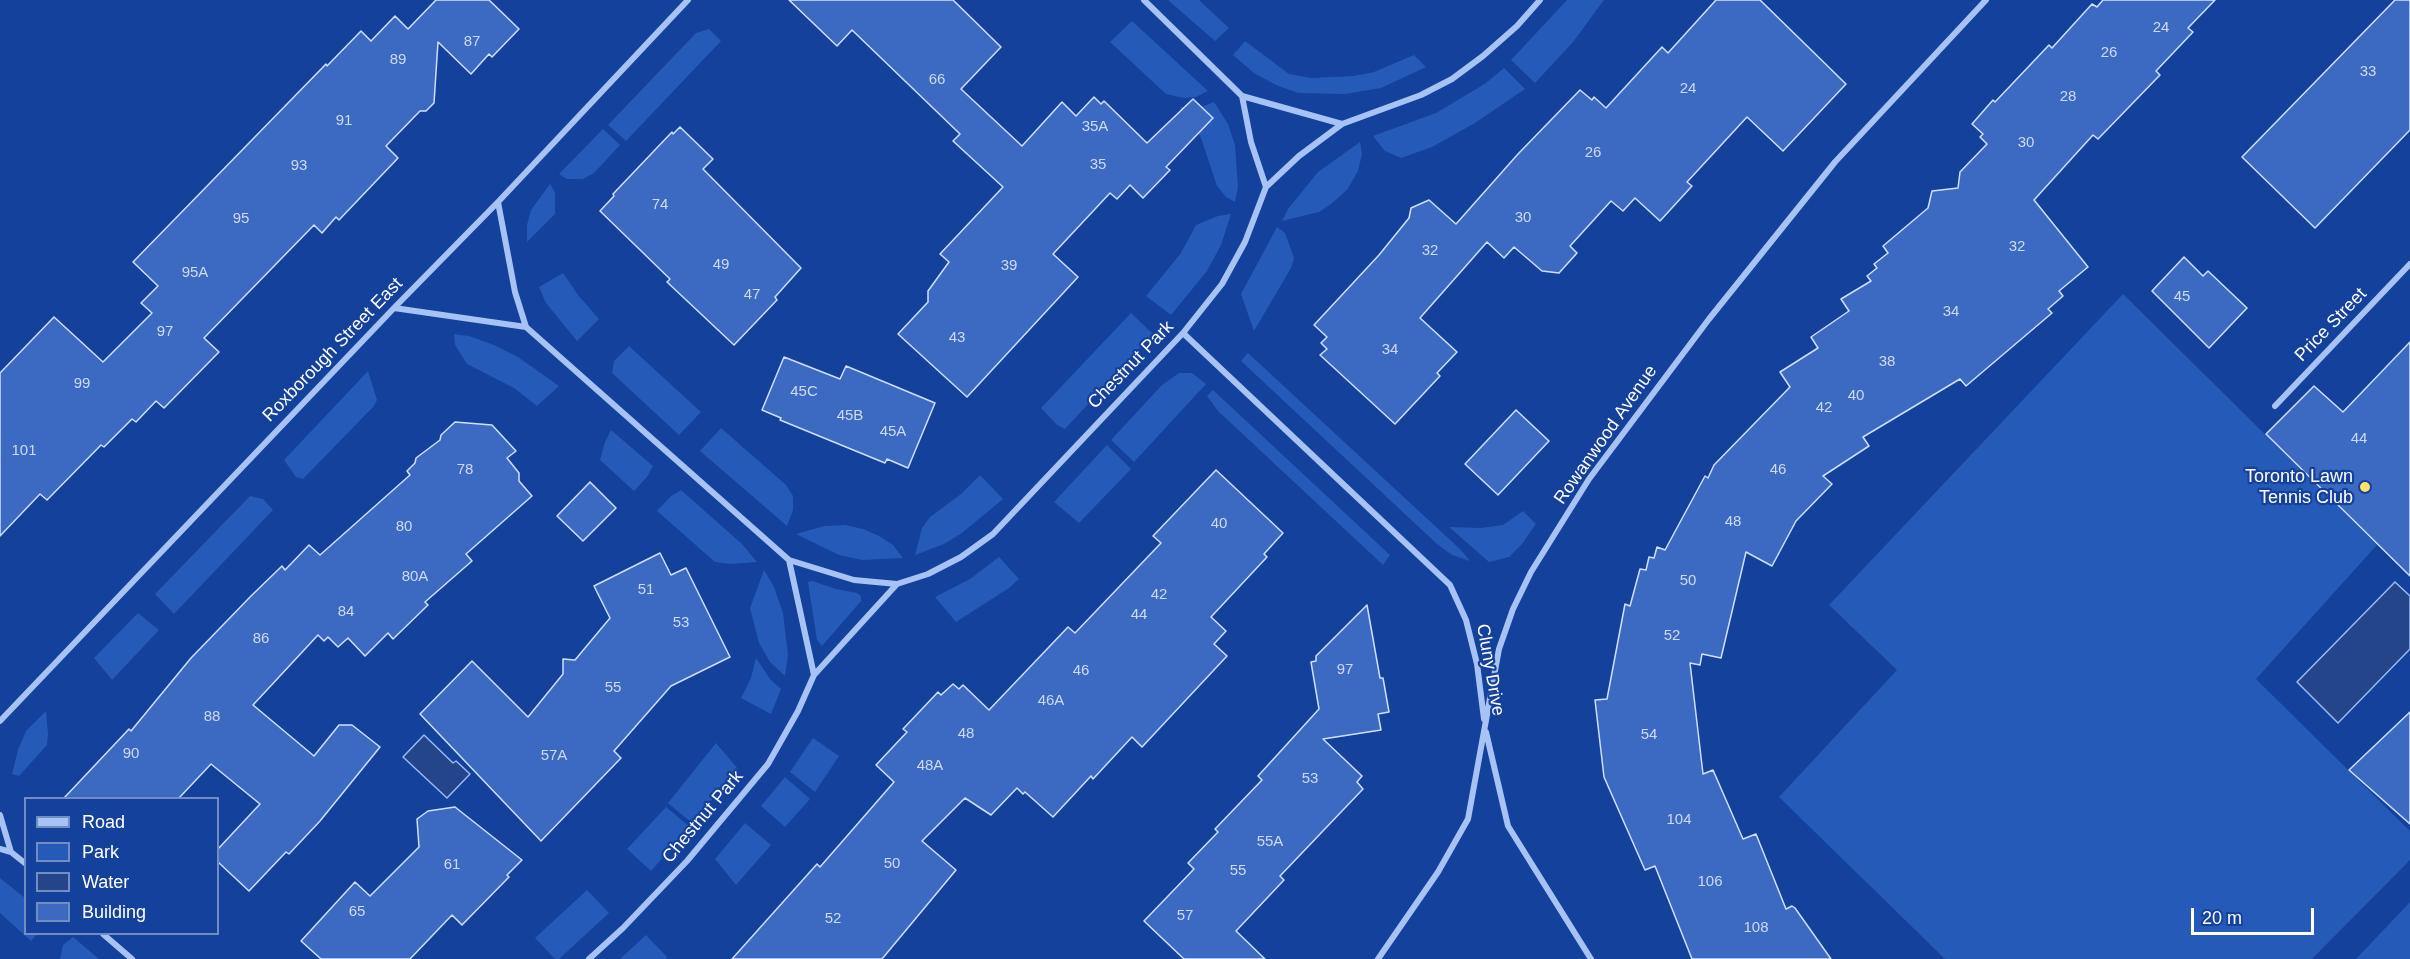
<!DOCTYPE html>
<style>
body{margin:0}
#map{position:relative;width:2410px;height:959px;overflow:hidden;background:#13419b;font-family:Helvetica,sans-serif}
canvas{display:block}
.legend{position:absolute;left:24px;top:797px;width:195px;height:138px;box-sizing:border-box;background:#13419b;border:2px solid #718dc3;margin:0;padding:8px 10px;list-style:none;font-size:18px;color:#fff}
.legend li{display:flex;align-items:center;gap:12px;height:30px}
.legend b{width:30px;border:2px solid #718dc3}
.scale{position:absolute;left:2191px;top:908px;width:123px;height:27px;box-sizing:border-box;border:3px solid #fff;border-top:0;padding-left:8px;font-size:18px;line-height:21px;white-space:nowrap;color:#fff;-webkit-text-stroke:4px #13419b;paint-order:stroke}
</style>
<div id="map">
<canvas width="2410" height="959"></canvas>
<ul class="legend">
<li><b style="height:8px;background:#a7c2f4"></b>Road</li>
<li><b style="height:16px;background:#265ab9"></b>Park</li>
<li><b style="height:16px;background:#244589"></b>Water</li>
<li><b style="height:16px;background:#3c6ac2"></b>Building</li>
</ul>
<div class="scale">20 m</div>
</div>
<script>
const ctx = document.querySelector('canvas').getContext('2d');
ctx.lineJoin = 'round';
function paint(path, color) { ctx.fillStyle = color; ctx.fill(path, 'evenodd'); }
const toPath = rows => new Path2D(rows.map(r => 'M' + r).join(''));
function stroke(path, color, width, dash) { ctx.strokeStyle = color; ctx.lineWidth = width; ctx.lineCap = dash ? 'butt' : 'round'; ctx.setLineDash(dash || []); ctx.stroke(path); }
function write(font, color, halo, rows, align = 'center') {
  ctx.font = font + ' Helvetica,sans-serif'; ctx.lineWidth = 4.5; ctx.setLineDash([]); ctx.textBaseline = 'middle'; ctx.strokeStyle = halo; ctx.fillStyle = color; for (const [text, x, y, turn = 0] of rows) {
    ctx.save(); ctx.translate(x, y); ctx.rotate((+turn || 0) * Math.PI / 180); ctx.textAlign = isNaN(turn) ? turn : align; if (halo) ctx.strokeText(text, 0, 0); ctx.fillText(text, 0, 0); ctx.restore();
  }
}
paint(toPath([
 [1168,0,1199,0,1229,28,1215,41],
 [1567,0,1604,0,1573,42,1535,83,1511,60],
 [1132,21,1208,91,1196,97,1184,98,1166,94,1110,42],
 [709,29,721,41,626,141,608,125,696,33],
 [1245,41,1289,74,1311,78,1354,76,1374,72,1414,55,1426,67,1381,88,1345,94,1298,93,1276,85,1254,73,1233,55],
 [1504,68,1525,89,1475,123,1432,147,1401,158,1385,151,1373,136,1436,113,1486,83],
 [1214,102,1228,124,1235,145,1238,187,1235,202,1226,197,1217,186,1201,138,1194,125,1180,107,1201,107],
 [603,129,620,145,594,173,583,179,567,179,559,174],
 [1360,142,1362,154,1358,171,1347,190,1331,204,1319,212,1282,221,1288,209,1318,172],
 [550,184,555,192,555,214,527,242,527,225,531,210],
 [1231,214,1221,245,1207,271,1171,315,1146,296,1181,253,1196,225,1218,216],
 [1277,227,1285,233,1294,258,1291,268,1254,331,1241,294],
 [563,273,578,295,599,319,577,341,546,303,539,287],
 [2123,294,2377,545,2256,679,2410,831,2410,860,2312,959,1945,959,1779,797,1897,670,1829,605],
 [1131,313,1153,334,1065,429,1057,425,1041,408],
 [454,334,469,336,494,345,518,357,559,386,537,406,514,388,467,364,455,345],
 [629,346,701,412,679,435,612,373,614,361],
 [1248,353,1461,550,1470,561,1452,555,1437,544,1241,361],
 [368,371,377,400,374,406,303,479,296,477,284,460],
 [1179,373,1192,373,1206,384,1134,462,1111,440,1162,385],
 [1213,390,1390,555,1383,565,1218,411,1207,396],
 [721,428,786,485,793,496,793,510,787,526,700,451],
 [611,430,653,466,647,477,634,491,600,460,605,442],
 [1107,445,1131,469,1079,523,1054,502],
 [980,475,1003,499,962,533,944,544,915,555,922,528,930,517,961,494],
 [681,490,742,544,757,562,730,564,715,562,657,511,671,496],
 [250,496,263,499,273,510,174,614,155,594],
 [1523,511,1536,524,1522,544,1509,557,1489,562,1449,527,1481,528,1503,525],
 [845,525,863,529,879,536,893,545,903,558,862,560,839,555,796,534,824,526],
 [999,557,1019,579,1009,588,956,622,935,597,970,579],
 [764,570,774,587,783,613,788,655,785,676,770,662,759,643,750,608],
 [812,581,836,589,857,593,861,596,861,601,822,646,817,640,808,582],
 [138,613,159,630,112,680,94,658],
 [756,658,770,679,781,689,771,714,741,698,751,678],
 [46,711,48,734,47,745,19,776,12,774,18,750,26,731],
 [813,738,839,756,815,792,790,772],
 [716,743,738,769,692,823,668,803],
 [785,777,810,799,785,827,761,806],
 [666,807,690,827,651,871,627,849],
 [745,823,771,845,736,885,715,859],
 [0,878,25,898,26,934,37,934,31,941,0,913],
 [587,890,609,913,559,959,555,959,535,938],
 [2410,902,2410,959,2356,959],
 [646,935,667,957,666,959,620,959],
 [73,937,99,959,60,959,63,945]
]), '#265ab9');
const water = toPath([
 [2395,582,2410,596,2410,649,2338,723,2297,682,2395,582],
 [424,735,453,763,456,761,470,774,447,798,403,757,424,735]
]);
paint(water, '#244589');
stroke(water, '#99bbf6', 1.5);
const building = toPath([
 [436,0,489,0,519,29,492,57,489,54,471,74,438,42,434,103,426,111,420,111,386,146,398,158,339,220,336,217,322,233,314,225,204,338,219,352,164,408,156,401,136,422,132,419,104,447,101,445,47,500,40,494,0,536,0,373,54,317,103,362,152,313,141,303,158,286,133,262,326,64,327,66,361,31,371,41,395,16,408,29,436,0],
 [789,0,953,0,1001,47,961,89,1022,146,1062,102,1076,116,1094,97,1101,104,1104,101,1147,143,1193,99,1213,118,1166,167,1170,170,1143,198,1130,185,1117,199,1110,193,1053,254,1078,277,967,397,898,334,928,302,928,291,949,262,940,254,1003,187,953,141,960,134,852,30,837,46,789,0],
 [1716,0,1760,0,1846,84,1783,151,1747,117,1687,182,1692,186,1660,221,1635,198,1623,211,1611,201,1570,246,1577,253,1559,273,1542,271,1514,247,1504,258,1487,242,1420,318,1457,352,1437,373,1440,376,1395,424,1320,355,1327,349,1321,343,1327,337,1314,325,1379,255,1409,218,1411,208,1429,200,1456,224,1518,154,1580,90,1592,100,1594,97,1606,108,1662,47,1668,53,1716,0],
 [2103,0,2215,0,2188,28,2193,32,2156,71,2160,75,2098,139,2093,135,2034,200,2088,267,2059,291,2063,296,2048,309,2052,313,1966,386,1960,379,1863,437,1869,446,1823,476,1832,484,1796,521,1772,566,1746,552,1721,658,1702,654,1700,665,1690,663,1703,774,1713,770,1743,839,1756,834,1786,909,1792,906,1795,908,1831,959,1692,959,1655,866,1645,870,1604,777,1595,700,1607,699,1625,604,1630,606,1640,569,1646,570,1649,557,1654,558,1657,547,1665,550,1705,476,1708,478,1714,465,1790,387,1780,372,1818,348,1811,337,1849,311,1841,299,1871,281,1867,276,1877,268,1874,264,1888,253,1883,246,1928,208,1932,191,1958,188,1960,172,1987,144,1980,137,1983,134,1972,124,1993,100,1995,102,2049,45,2052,48,2092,4,2097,7,2103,0],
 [2395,0,2410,0,2410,130,2315,228,2242,157,2395,0],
 [680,127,713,159,703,169,801,268,775,297,777,300,734,345,667,282,670,279,600,211,614,196,613,194,672,132,673,134,680,127],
 [2184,257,2203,276,2208,271,2247,308,2209,348,2152,291,2184,257],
 [2410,342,2410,576,2266,434,2314,386,2343,412,2410,342],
 [784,357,840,379,846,366,935,403,908,468,887,459,885,463,780,420,781,418,762,410,784,357],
 [1516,410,1549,441,1498,495,1465,464,1516,410],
 [455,422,492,425,516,451,507,458,519,473,519,481,532,496,466,554,472,561,425,602,428,605,393,639,388,633,365,656,348,638,338,647,328,637,324,641,318,635,253,705,314,756,339,725,352,725,380,747,320,821,289,854,286,852,249,891,218,862,218,849,260,804,211,764,179,798,64,798,129,729,131,731,191,658,251,596,282,566,285,570,309,545,320,555,410,475,407,471,415,463,416,458,440,440,441,435,455,422],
 [1216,470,1283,533,1264,554,1267,557,1211,617,1226,631,1214,644,1227,656,1142,747,1132,737,1093,779,1091,776,1053,817,1025,792,1023,794,1017,788,991,815,965,798,922,841,956,870,882,959,732,959,817,864,820,867,894,782,876,765,907,732,903,729,938,692,941,695,953,684,959,689,963,685,989,710,1068,627,1075,633,1161,543,1153,536,1216,470],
 [590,482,616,508,583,541,557,516,590,482],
 [660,553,671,575,686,568,730,657,671,686,614,751,621,758,541,841,420,714,472,661,528,717,563,674,563,659,575,660,610,618,594,586,660,553],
 [1367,605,1380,678,1383,678,1389,712,1378,714,1381,730,1323,739,1362,776,1357,782,1363,789,1280,876,1284,880,1236,931,1265,959,1184,959,1144,921,1194,869,1188,863,1218,832,1215,829,1262,780,1258,776,1319,709,1311,662,1316,661,1316,656,1367,605],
 [2410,712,2410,824,2349,770,2410,712],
 [455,807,522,860,507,875,509,877,462,925,452,915,410,959,321,959,301,941,355,882,370,896,419,847,417,819,428,811,455,807]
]);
paint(building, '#3c6ac2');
stroke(building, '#d0e0fd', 1.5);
stroke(toPath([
 [1144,0,1242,96,1251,142,1266,187],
 [1242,96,1342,124],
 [394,308,526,327,515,292,498,202],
 [526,327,789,560,854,580,897,584],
 [1183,333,1450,585,1466,620,1477,664,1484,719],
 [2275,406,2410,264],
 [789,560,814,675],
 [0,721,394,308,498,202,688,0],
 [1486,732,1508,826,1591,959],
 [0,815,11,852],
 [0,849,11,852,26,864],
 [103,934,132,959],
 [589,959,623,928,687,861,768,764,798,711,814,675,897,584,928,574,961,557,993,534,1183,333,1222,284,1245,242,1266,187,1299,156,1342,124,1421,95,1452,79,1483,56,1517,26,1540,0],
 [1378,959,1438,872,1468,819,1499,649,1513,609,1531,572,1589,479,1709,319,1835,162,1986,0]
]), '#a7c2f4', 6);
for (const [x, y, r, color] of [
 [2365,487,6,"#ffe36a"]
]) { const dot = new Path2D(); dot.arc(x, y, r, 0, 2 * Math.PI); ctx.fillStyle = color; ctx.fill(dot); stroke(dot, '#13419b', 2); }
write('15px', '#cedaf0', null, [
 ["24",2161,28],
 ["87",472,42],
 ["26",2109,53],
 ["89",398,60],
 ["33",2368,72],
 ["66",937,80],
 ["24",1688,89],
 ["28",2068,97],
 ["91",344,121],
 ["35A",1095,127],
 ["30",2026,143],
 ["26",1593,153],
 ["35",1098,165],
 ["93",299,166],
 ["74",660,205],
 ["30",1523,218],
 ["95",241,219],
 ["32",2017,247],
 ["32",1430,251],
 ["49",721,265],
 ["39",1009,266],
 ["95A",195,273],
 ["47",752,295],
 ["45",2182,297],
 ["34",1951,312],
 ["97",165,332],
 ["43",957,338],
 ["34",1390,350],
 ["38",1887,362],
 ["99",82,384],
 ["45C",804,392],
 ["40",1856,396],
 ["42",1824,408],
 ["45B",850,416],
 ["45A",893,432],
 ["44",2359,439],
 ["101",24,451],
 ["78",465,470],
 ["46",1778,470],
 ["48",1733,522],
 ["40",1219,524],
 ["80",404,527],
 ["80A",415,577],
 ["50",1688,581],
 ["51",646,590],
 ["42",1159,595],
 ["84",346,612],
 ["44",1139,615],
 ["53",681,623],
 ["52",1672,636],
 ["86",261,639],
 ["97",1345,670],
 ["46",1081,671],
 ["55",613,688],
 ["46A",1051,701],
 ["88",212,717],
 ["48",966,734],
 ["54",1649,735],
 ["90",131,754],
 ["57A",554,756],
 ["48A",930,766],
 ["53",1310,779],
 ["104",1679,820],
 ["55A",1270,842],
 ["50",892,864],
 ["61",452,865],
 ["55",1238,871],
 ["106",1710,882],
 ["65",357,912],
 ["57",1185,916],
 ["52",833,919],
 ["108",1756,928]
]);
write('18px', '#fff', '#13419b', [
 ["Price Street",2331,325,-46],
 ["Roxborough Street East",333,350,-46],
 ["Chestnut Park",1131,365,-46],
 ["Rowanwood Avenue",1606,435,-55],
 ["Cluny Drive",1490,670,80],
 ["Chestnut Park",703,817,-50]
]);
write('18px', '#fff', '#13419b', [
 ["Toronto Lawn",2353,477],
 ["Tennis Club",2353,498]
], 'right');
</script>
